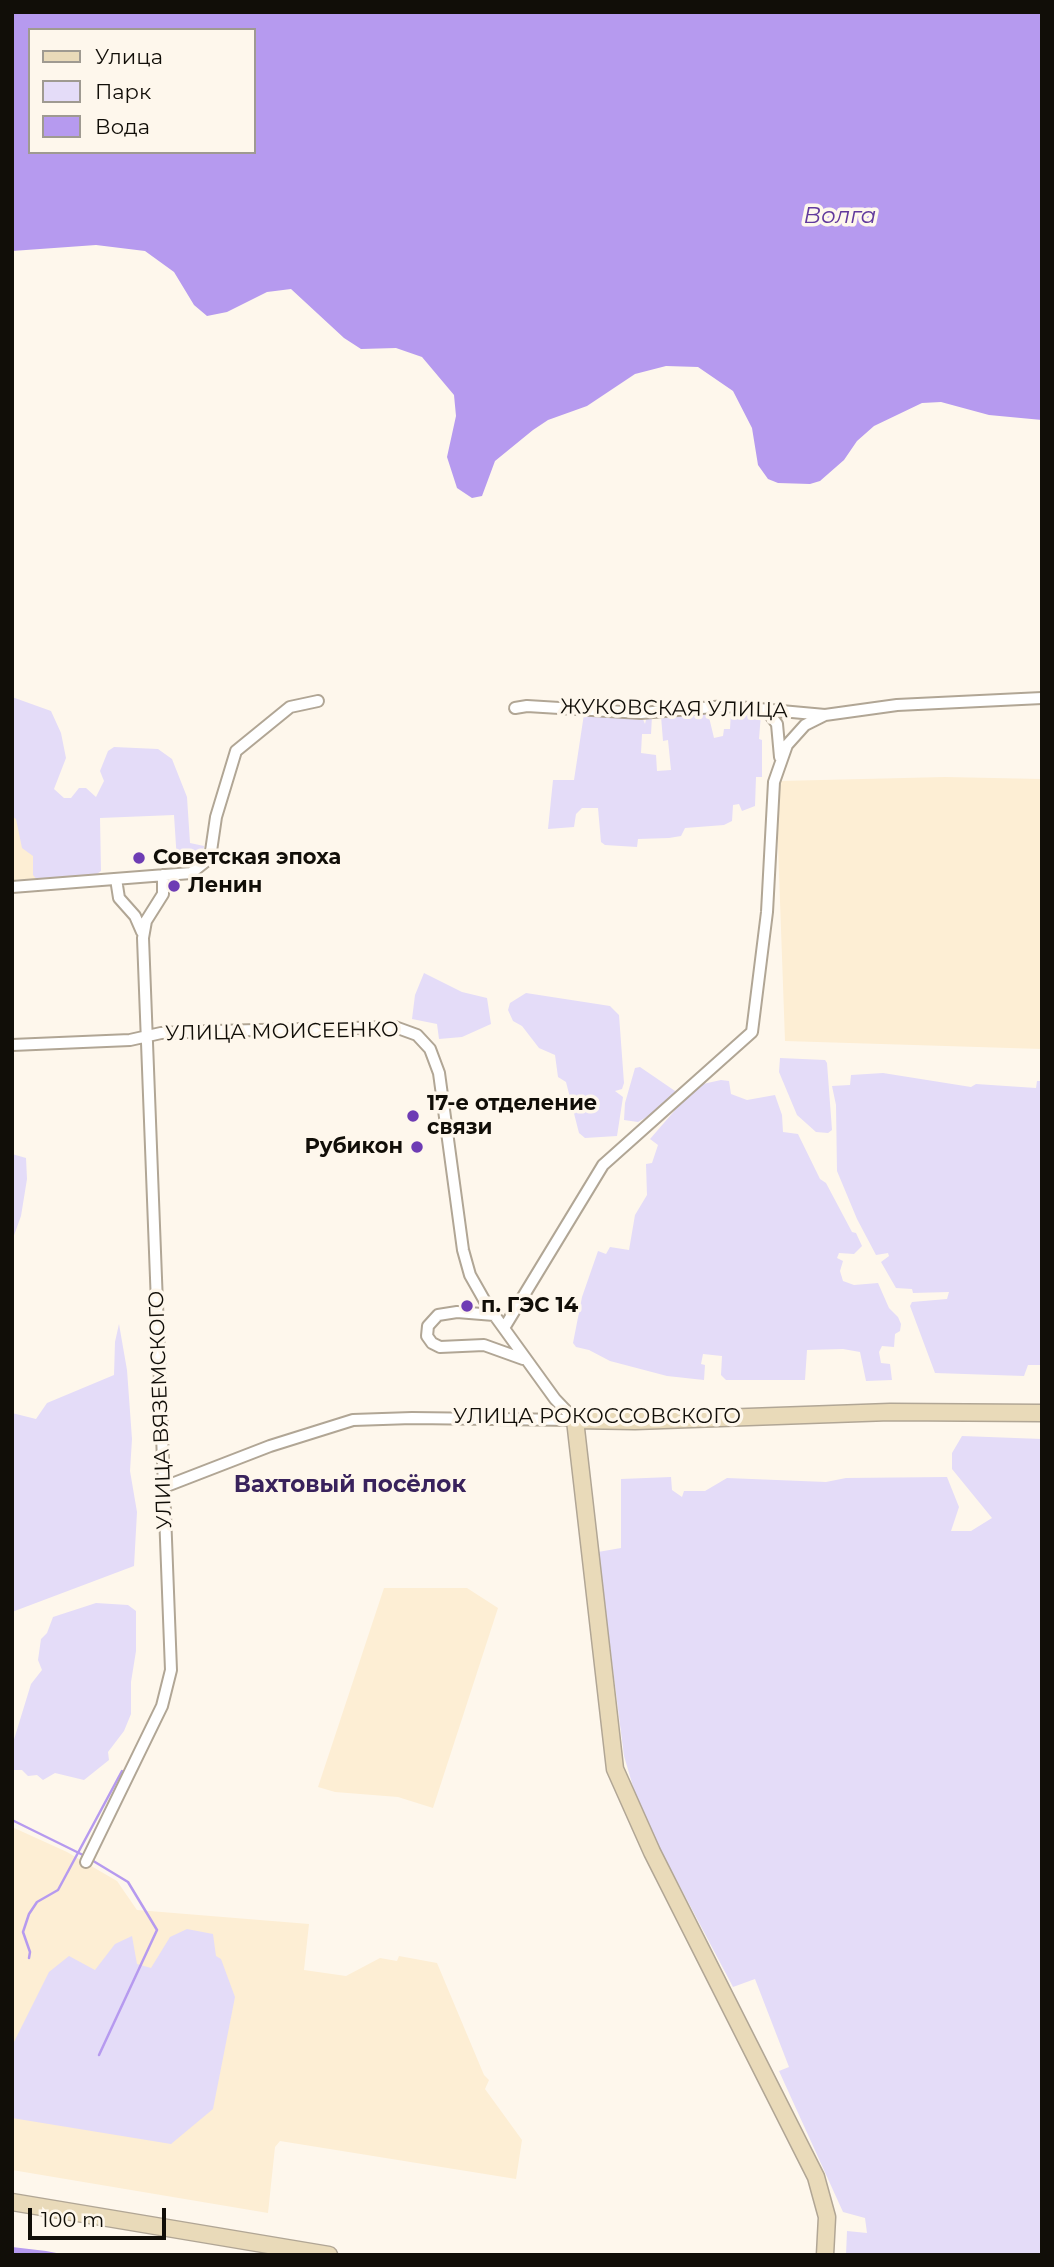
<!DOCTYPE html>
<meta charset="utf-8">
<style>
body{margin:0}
#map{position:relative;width:1054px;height:2267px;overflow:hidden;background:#fef7ec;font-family:Montserrat,sans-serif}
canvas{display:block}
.frame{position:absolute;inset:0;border:14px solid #110e08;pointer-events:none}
.legend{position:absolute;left:28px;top:28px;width:228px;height:126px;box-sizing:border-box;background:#fef7ec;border:2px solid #9f9a91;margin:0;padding:9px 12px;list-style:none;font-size:21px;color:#110e08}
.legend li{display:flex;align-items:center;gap:14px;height:35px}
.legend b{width:35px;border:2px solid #9f9a91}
.scale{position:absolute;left:28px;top:2208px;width:138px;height:32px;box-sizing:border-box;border:4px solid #110e08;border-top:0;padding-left:9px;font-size:21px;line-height:24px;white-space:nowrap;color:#110e08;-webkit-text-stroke:5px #fef7ec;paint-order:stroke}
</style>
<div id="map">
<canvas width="1054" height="2267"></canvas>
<div class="frame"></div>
<ul class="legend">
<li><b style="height:9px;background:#e9dab9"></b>Улица</li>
<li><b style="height:19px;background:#e4dcf8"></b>Парк</li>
<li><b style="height:19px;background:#b69aef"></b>Вода</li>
</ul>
<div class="scale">100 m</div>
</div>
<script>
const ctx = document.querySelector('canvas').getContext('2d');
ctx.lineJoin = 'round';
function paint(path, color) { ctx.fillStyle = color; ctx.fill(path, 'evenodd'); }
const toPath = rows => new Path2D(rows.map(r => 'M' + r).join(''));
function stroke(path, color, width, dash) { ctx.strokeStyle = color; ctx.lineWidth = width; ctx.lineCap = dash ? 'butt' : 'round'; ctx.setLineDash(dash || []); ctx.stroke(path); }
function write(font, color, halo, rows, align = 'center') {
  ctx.font = font + ' Montserrat,sans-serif'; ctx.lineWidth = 7; ctx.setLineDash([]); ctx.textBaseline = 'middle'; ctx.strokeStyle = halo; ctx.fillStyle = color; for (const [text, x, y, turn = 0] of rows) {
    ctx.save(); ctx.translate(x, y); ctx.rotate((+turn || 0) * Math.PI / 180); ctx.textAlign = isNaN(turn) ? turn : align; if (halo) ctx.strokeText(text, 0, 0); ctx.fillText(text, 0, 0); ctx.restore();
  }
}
paint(toPath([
 [945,777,1042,779,1042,1049,785,1041,777,817,780,781],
 [12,795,43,879,12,880],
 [384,1588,467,1588,498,1608,433,1808,398,1797,335,1792,318,1787],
 [12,1827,67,1852,117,1881,137,1910,309,1924,304,1970,346,1976,380,1958,397,1961,399,1956,437,1963,484,2075,489,2080,485,2089,522,2140,516,2179,280,2141,275,2147,268,2213,12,2170]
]), '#fdeed4');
paint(toPath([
 [12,697,51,711,61,733,66,758,54,789,64,798,71,798,79,788,86,788,96,797,104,781,100,771,108,751,114,747,158,749,172,759,187,797,190,843,204,846,203,854,197,859,177,861,174,815,100,818,101,871,94,876,38,881,33,875,33,856,22,848,16,819,12,816],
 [731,710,761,714,759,739,762,740,762,777,756,777,755,806,742,811,739,804,733,805,732,821,724,825,685,828,681,836,669,838,638,839,637,847,605,845,601,842,598,808,582,808,576,814,574,827,548,829,553,780,574,780,584,714,642,717,645,724,647,716,652,716,651,734,642,734,641,753,656,755,657,771,671,770,668,740,663,741,661,716,708,713,714,738,723,736,724,729,730,729],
 [424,973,462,992,487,998,491,1024,462,1037,439,1039,437,1024,412,1019,415,995],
 [526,993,610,1006,619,1015,624,1083,622,1089,615,1091,623,1097,617,1136,585,1138,579,1133,566,1082,558,1077,555,1055,539,1048,522,1026,513,1021,508,1010,510,1003],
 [780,1058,825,1060,827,1063,832,1130,828,1133,816,1132,797,1115,779,1072],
 [640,1067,678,1093,661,1109,638,1122,624,1120,625,1103,635,1068],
 [883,1073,971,1087,976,1084,1036,1088,1037,1081,1042,1081,1042,1365,1028,1365,1024,1376,935,1373,910,1306,912,1302,947,1299,949,1292,913,1293,912,1289,896,1288,881,1262,889,1256,888,1253,876,1255,857,1219,837,1171,836,1105,832,1086,850,1085,851,1075],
 [721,1080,729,1081,731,1094,747,1100,775,1095,782,1115,783,1132,798,1134,820,1179,826,1183,852,1232,856,1233,862,1246,854,1254,839,1253,837,1258,843,1261,840,1271,843,1281,854,1285,878,1283,889,1308,898,1317,901,1324,900,1331,895,1334,894,1347,882,1346,879,1352,881,1363,890,1364,892,1380,866,1381,860,1352,843,1349,807,1350,805,1380,726,1380,721,1375,722,1356,703,1354,701,1364,705,1365,704,1380,667,1376,610,1361,589,1350,576,1347,573,1343,582,1297,598,1251,606,1254,610,1247,629,1250,635,1215,647,1195,646,1164,652,1163,658,1145,650,1139,689,1094,703,1084],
 [12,1154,26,1158,27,1179,21,1216,12,1241],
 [119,1324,127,1370,132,1439,130,1471,137,1512,134,1566,12,1612,12,1413,36,1419,47,1403,114,1375,115,1342],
 [962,1436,1042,1439,1042,2255,846,2255,847,2231,867,2233,865,2218,843,2212,779,2071,789,2067,755,1979,733,1987,658,1845,634,1790,624,1756,598,1552,621,1548,621,1479,671,1477,672,1490,682,1497,684,1491,705,1491,727,1478,826,1482,846,1478,947,1477,959,1507,951,1531,971,1531,992,1518,952,1469,952,1453],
 [96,1603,128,1605,136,1611,136,1651,131,1682,131,1714,124,1731,108,1752,109,1760,84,1780,55,1773,43,1780,37,1775,28,1776,22,1770,12,1770,12,1746,31,1684,42,1670,38,1660,41,1639,47,1633,53,1617],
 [187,1929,213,1934,216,1956,221,1959,235,1997,213,2109,171,2144,12,2118,12,2046,49,1972,69,1956,95,1970,115,1944,132,1936,137,1964,151,1968,170,1937]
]), '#e4dcf8');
paint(toPath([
 [12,12,1042,12,1042,420,989,415,941,402,922,403,874,426,857,441,844,460,820,481,810,484,778,483,768,479,758,465,752,428,733,391,698,367,666,366,635,374,587,406,548,420,533,430,495,461,482,496,472,498,457,488,447,457,456,416,454,395,422,357,396,348,361,349,344,338,291,289,267,292,227,312,207,316,194,305,174,272,145,251,96,245,12,251],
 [30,30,254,30,254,152,30,152],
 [12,2247,46,2251,67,2255,12,2255]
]), '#b69aef');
stroke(toPath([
 [12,1820,85,1856],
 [90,1859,128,1882,157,1930,99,2055],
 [29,1958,30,1952,23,1932,29,1914,37,1902,58,1890,122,1771]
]), '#b69aef', 2.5);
const street = toPath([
 [515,708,527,706,641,713,726,706,825,715,897,705,1042,698],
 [767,711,777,724,780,757],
 [116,879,119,898,135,916,142,932],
 [12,887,191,873,210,858,216,817,236,751,290,707,318,701],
 [12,1045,130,1040,161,1033,213,1031,395,1027,417,1035,430,1049,439,1073,463,1250,470,1275,487,1305,555,1399,575,1420],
 [494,1315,457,1312,438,1315,428,1326,427,1336,432,1343,440,1347,484,1345,523,1359],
 [504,1328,603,1165,752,1032,767,912,774,782,787,745,805,725,825,715],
 [164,1487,270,1446,353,1420,412,1418,575,1420],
 [86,1862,162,1706,171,1670,143,938,146,921,163,894,163,875]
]);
const secondary = toPath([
 [12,2202,329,2255],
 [825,2255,827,2217,816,2177,652,1852,615,1769,575,1420,635,1421,890,1412,1042,1413]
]);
stroke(street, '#b1a695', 14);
stroke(secondary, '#b1a695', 19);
stroke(street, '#fff', 10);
stroke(secondary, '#e9dab9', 16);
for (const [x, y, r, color] of [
 [139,858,7,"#6e3cb4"],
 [174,886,7,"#6e3cb4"],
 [413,1116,7,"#6e3cb4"],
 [417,1147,7,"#6e3cb4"],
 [467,1306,7,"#6e3cb4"]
]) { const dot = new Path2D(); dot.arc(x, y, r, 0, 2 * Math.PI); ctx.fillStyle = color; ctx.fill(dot); stroke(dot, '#fef7ec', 2.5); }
write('21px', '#110e08', '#fef7ec', [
 ["ЖУКОВСКАЯ УЛИЦА",674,709,1],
 ["УЛИЦА МОИСЕЕНКО",282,1032,-1],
 ["УЛИЦА ВЯЗЕМСКОГО",161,1410,-92],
 ["УЛИЦА РОКОССОВСКОГО",597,1417]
]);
write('bold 21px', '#110e08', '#fef7ec', [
 ["Советская эпоха",153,858],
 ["Ленин",188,886],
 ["17-е отделение",427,1104],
 ["связи",427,1128],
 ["Рубикон",403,1147,"right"],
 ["п. ГЭС 14",481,1306]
], 'left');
write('italic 23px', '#61399c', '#fef7ec', [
 ["Волга",840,216]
]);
write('bold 23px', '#39225c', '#fef7ec', [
 ["Вахтовый посёлок",350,1485]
]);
</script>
